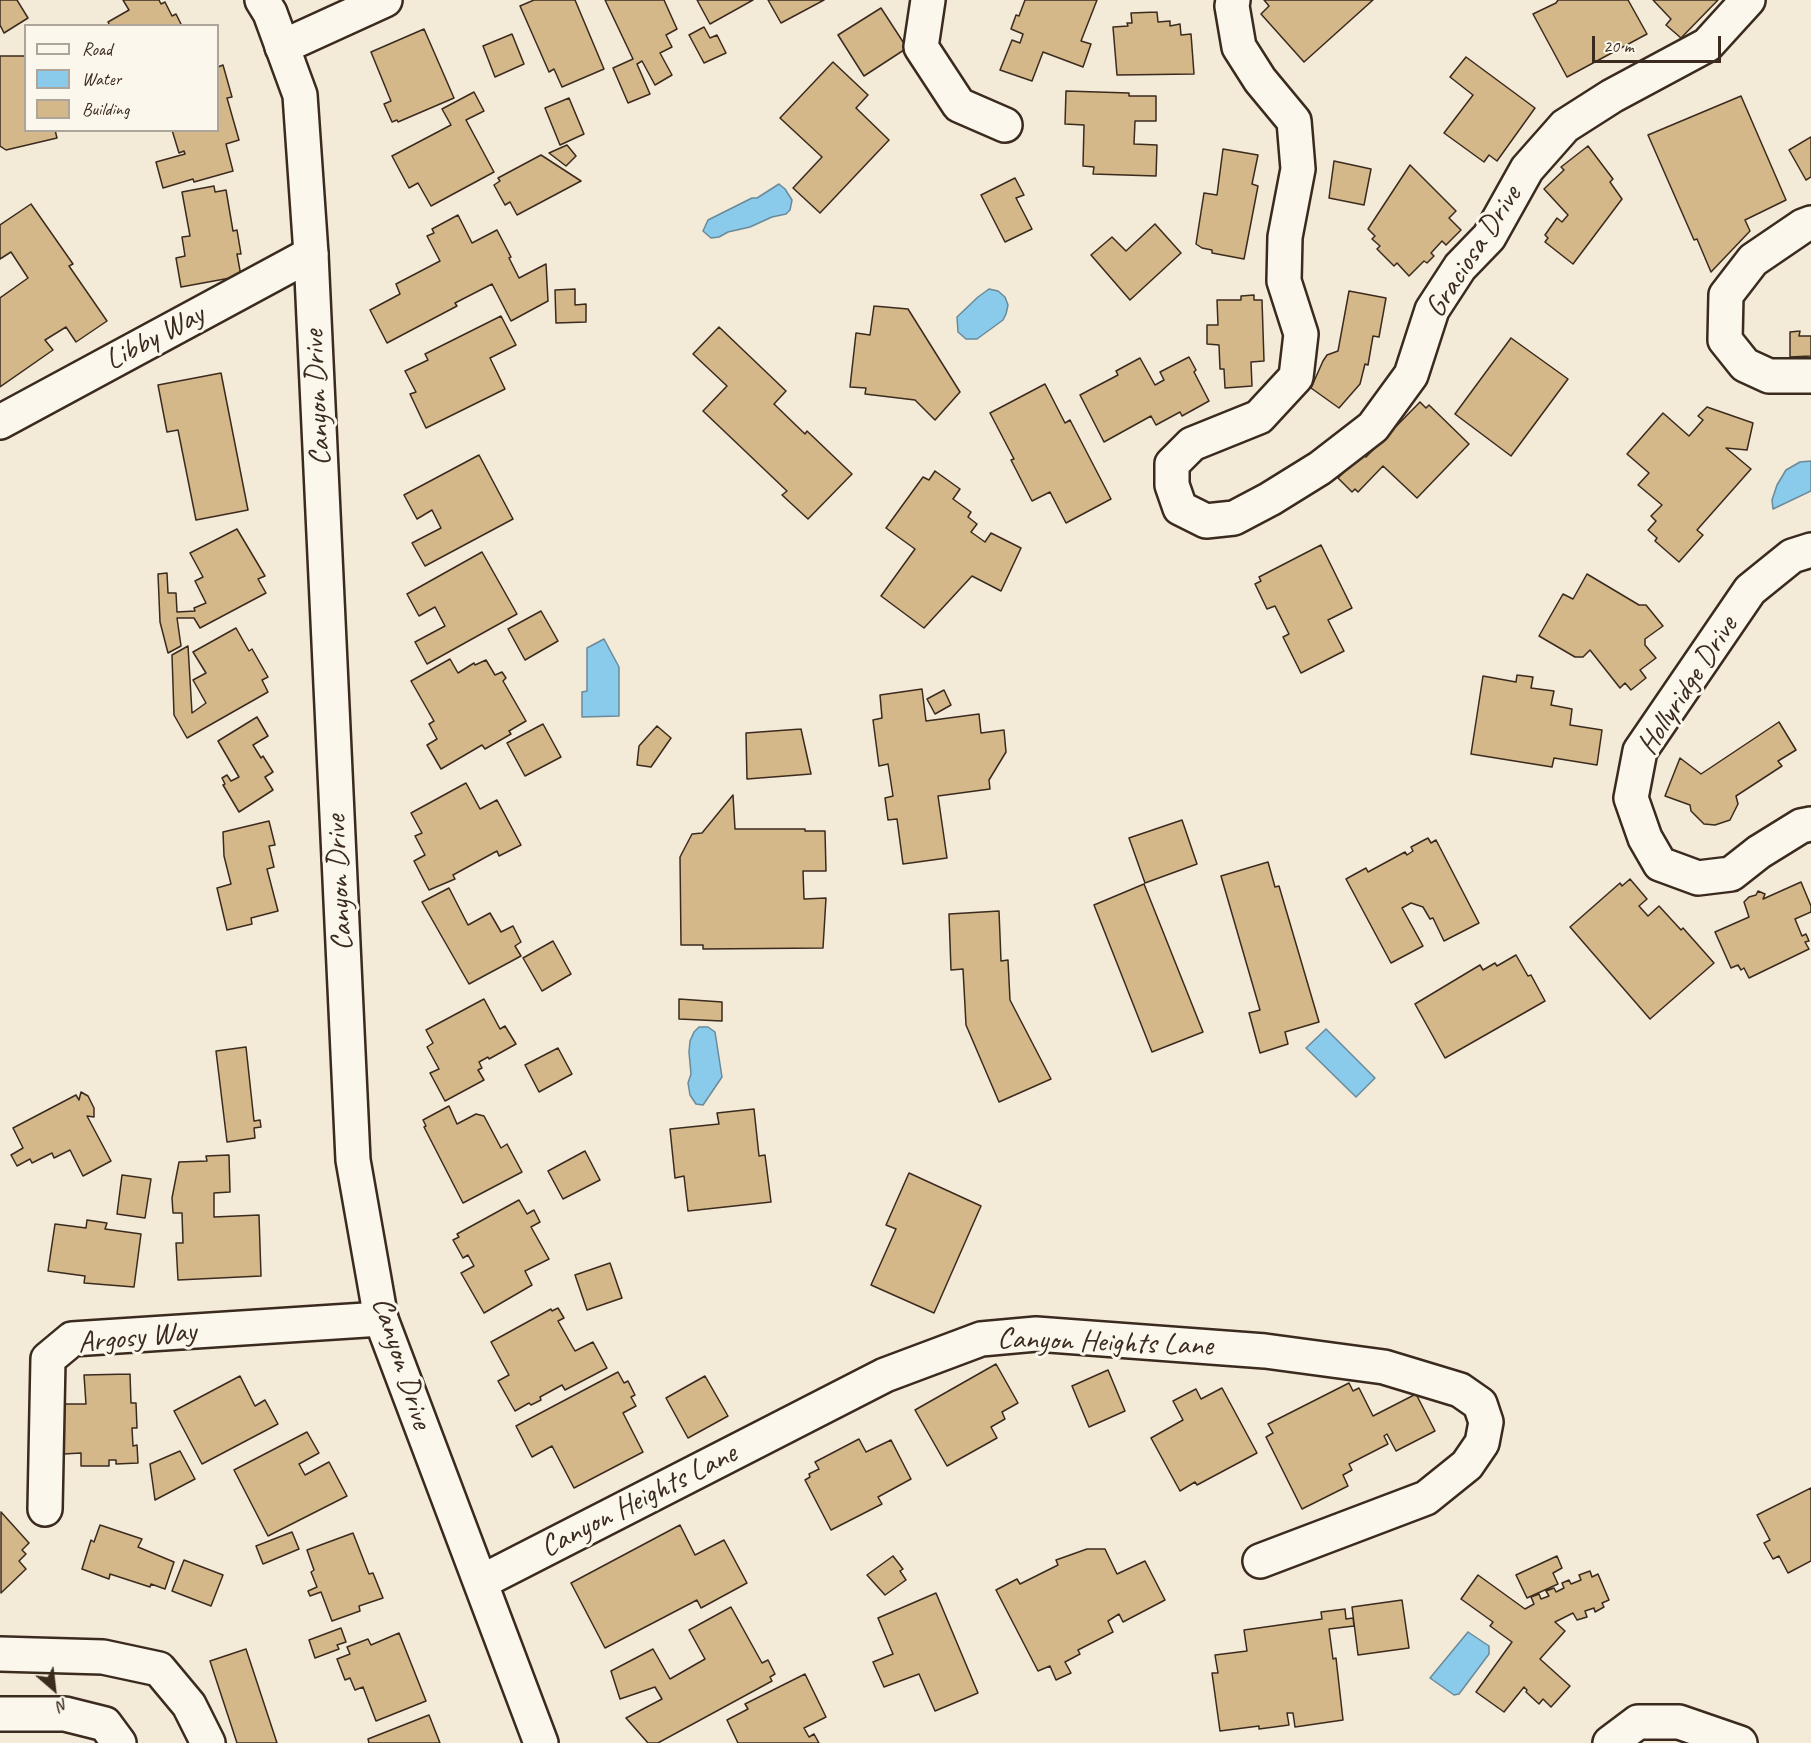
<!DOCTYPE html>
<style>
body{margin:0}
#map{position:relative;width:1811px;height:1743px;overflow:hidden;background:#f3ead8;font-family:Caveat,sans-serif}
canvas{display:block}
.legend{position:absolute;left:24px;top:24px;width:195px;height:108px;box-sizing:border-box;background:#fbf7ec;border:2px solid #aea59a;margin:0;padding:8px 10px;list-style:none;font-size:18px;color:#3b2a1e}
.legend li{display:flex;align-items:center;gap:12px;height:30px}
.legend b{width:30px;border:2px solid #aea59a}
.north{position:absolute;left:24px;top:1659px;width:60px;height:60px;-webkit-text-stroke:4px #fbf7ec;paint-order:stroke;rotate:152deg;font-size:16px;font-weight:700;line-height:24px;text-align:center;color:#3b2a1e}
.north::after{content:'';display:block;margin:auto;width:21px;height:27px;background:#3b2a1e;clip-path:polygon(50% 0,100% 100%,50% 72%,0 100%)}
.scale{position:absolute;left:1592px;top:36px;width:129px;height:27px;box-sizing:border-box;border:3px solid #3b2a1e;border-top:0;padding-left:8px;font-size:18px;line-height:21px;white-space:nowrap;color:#3b2a1e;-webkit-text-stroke:4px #fbf7ec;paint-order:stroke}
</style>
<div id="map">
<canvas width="1811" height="1743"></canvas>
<ul class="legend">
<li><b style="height:8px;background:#fbf7ec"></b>Road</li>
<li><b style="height:16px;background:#8acaeb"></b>Water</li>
<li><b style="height:16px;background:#d4b889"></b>Building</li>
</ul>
<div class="north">N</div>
<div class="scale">20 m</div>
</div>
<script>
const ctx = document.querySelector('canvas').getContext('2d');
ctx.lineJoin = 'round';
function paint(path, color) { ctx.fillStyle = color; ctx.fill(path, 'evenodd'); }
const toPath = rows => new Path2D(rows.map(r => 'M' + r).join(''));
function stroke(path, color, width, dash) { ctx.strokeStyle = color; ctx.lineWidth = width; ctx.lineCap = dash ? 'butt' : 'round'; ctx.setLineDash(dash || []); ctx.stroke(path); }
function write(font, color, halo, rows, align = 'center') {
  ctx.font = font + ' Caveat,sans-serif'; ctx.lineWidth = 6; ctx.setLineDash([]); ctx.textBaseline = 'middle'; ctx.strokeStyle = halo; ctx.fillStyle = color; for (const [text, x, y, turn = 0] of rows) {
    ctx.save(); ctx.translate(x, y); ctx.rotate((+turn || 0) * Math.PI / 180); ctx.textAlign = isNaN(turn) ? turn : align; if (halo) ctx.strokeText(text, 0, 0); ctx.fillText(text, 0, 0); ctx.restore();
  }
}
const water = toPath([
 [779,184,785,189,792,200,790,210,786,214,772,217,750,227,728,232,719,237,711,238,703,231,708,220,752,198,757,198,779,184],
 [989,289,998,291,1005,297,1008,305,1006,314,1003,320,977,339,966,339,958,332,957,317,978,297,989,289],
 [1811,461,1811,491,1773,509,1772,500,1777,485,1786,470,1800,462,1811,461],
 [604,639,619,667,619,716,582,717,582,692,587,691,587,648,604,639],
 [699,1027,708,1027,715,1032,722,1077,703,1105,696,1104,690,1095,688,1083,691,1074,689,1052,690,1041,694,1032,699,1027],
 [1326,1029,1375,1078,1356,1097,1306,1048,1326,1029],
 [1468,1632,1489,1646,1489,1654,1459,1694,1454,1695,1430,1678,1468,1632]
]);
paint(water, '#8acaeb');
stroke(water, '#6a8a99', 1.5);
const building = toPath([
 [0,0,17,0,28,18,4,33,0,25,0,0],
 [123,0,159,0,161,4,165,2,172,16,176,14,182,26,110,26,108,22,129,10,123,0],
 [534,0,575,0,604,69,562,87,554,69,549,72,520,6,534,0],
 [605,0,664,0,677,29,666,35,672,47,660,53,672,75,655,85,642,61,637,64,650,94,628,103,613,68,633,59,605,0],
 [697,0,753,0,710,24,697,0],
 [768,0,824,0,781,23,768,0],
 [1025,0,1097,0,1081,41,1091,44,1083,67,1043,52,1032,81,1000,70,1012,40,1020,43,1023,34,1011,29,1016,15,1019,16,1025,0],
 [1264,0,1373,0,1304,62,1261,14,1269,6,1264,0],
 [1558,0,1628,0,1647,34,1567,77,1533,14,1556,3,1558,0],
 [1653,0,1718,0,1681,38,1666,25,1671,19,1653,0],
 [881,8,907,48,864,76,838,35,881,8],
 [1157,12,1158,22,1170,21,1170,26,1180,24,1181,35,1191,34,1194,74,1117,75,1113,27,1128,26,1127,23,1132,23,1131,13,1157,12],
 [704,27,710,38,717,35,726,53,704,63,689,35,704,27],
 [424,29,454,98,398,122,397,120,392,122,384,104,391,101,371,52,424,29],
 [512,34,524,64,495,77,483,46,512,34],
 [0,56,26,56,26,130,55,130,57,138,6,150,0,146,0,56],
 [1466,57,1535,108,1497,161,1489,155,1484,162,1444,133,1473,95,1450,77,1466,57],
 [833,62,868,95,856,108,889,140,820,213,793,188,822,157,780,118,833,62],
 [223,65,232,97,227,98,239,140,226,144,233,171,194,182,193,179,163,188,156,162,185,154,184,151,179,153,172,130,218,130,218,67,223,65],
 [1066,91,1129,93,1129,96,1156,96,1156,121,1135,121,1134,144,1157,145,1156,176,1093,174,1094,167,1083,166,1084,125,1065,124,1066,91],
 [474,92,484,111,466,120,494,172,431,206,418,183,409,188,392,156,451,125,442,109,474,92],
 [1741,96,1786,200,1745,220,1750,231,1711,272,1697,239,1694,240,1648,135,1741,96],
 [569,98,584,134,560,145,545,108,569,98],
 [1811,137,1811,177,1806,180,1789,150,1811,137],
 [567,145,576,156,566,166,549,153,567,145],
 [1588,146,1613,179,1610,182,1622,199,1573,264,1545,242,1548,238,1545,235,1557,218,1562,222,1568,215,1544,189,1564,170,1561,167,1588,146],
 [1223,149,1258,155,1252,184,1258,186,1244,259,1212,253,1212,250,1202,248,1196,244,1204,193,1217,195,1223,149],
 [541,155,581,181,517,215,510,202,505,205,494,185,500,181,498,178,541,155],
 [1334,161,1371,169,1364,205,1329,198,1334,161],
 [1410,165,1456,211,1449,218,1461,230,1446,245,1442,241,1431,253,1434,256,1427,263,1424,261,1409,276,1397,263,1394,266,1377,249,1380,246,1372,239,1375,236,1368,229,1410,165],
 [1015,178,1024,195,1016,198,1032,229,1005,242,981,195,1015,178],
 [214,186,215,192,226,190,233,231,237,230,241,254,237,254,241,276,181,287,176,258,185,256,182,237,190,236,182,192,214,186],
 [31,204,73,264,69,266,107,321,76,342,66,327,45,340,53,350,0,387,0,298,28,278,11,252,0,259,0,225,31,204],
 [458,215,472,243,497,230,511,257,509,258,519,278,546,264,548,301,511,321,492,284,455,303,457,306,387,343,370,310,400,294,396,284,440,261,427,236,434,233,432,229,458,215],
 [1155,224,1181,253,1130,300,1091,255,1112,237,1126,251,1155,224],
 [575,289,575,305,586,304,586,322,556,323,555,290,575,289],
 [1349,291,1386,298,1379,337,1373,336,1368,365,1365,364,1360,384,1339,408,1311,388,1323,361,1327,355,1338,351,1349,291],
 [1254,295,1254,300,1262,300,1264,361,1251,362,1252,386,1225,388,1224,369,1220,369,1219,345,1207,344,1207,325,1218,325,1217,300,1241,300,1241,296,1254,295],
 [874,306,908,309,960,392,935,420,915,400,865,394,866,388,850,387,856,333,870,335,874,306],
 [501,316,516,345,490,358,505,389,426,428,410,394,416,392,405,371,428,360,425,354,501,316],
 [719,327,786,391,774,404,805,434,807,431,852,474,808,519,782,495,787,491,703,411,727,386,693,354,719,327],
 [1800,331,1799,336,1811,336,1811,356,1790,357,1790,332,1800,331],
 [1511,338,1568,379,1511,456,1455,414,1511,338],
 [1189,357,1196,370,1194,372,1209,401,1182,416,1180,412,1156,425,1151,416,1104,442,1080,395,1118,375,1116,371,1140,358,1155,385,1164,380,1160,372,1189,357],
 [221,373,248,510,196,520,178,430,167,432,158,385,221,373],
 [1045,384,1065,423,1070,420,1111,499,1066,523,1050,492,1032,501,1011,460,1014,459,990,413,1045,384],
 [1420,402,1426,408,1429,405,1469,444,1417,498,1383,466,1358,492,1355,489,1352,492,1338,478,1363,453,1366,457,1420,402],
 [1707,407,1753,423,1747,450,1726,448,1751,469,1697,530,1703,535,1679,562,1655,541,1657,538,1648,530,1656,521,1651,516,1662,505,1638,485,1649,473,1627,454,1663,413,1689,436,1703,420,1698,416,1707,407],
 [479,455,513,519,425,566,412,543,441,528,432,510,417,519,404,495,479,455],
 [935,471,960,489,953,499,971,512,968,517,977,524,971,532,985,542,991,533,1021,548,1001,591,972,576,924,628,881,596,915,549,886,528,923,477,929,480,935,471],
 [237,529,265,576,258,579,266,593,200,628,194,618,177,618,181,646,168,653,160,622,158,574,167,573,168,593,176,593,177,612,195,611,194,608,206,603,195,581,203,577,190,553,237,529],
 [1321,545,1352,608,1328,620,1344,651,1301,673,1283,637,1289,634,1275,606,1267,609,1255,584,1261,581,1259,577,1321,545],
 [482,552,517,614,427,664,415,642,445,626,435,607,419,616,407,594,482,552],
 [1587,574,1639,605,1646,605,1663,626,1645,639,1645,645,1656,658,1640,670,1646,678,1631,690,1625,683,1620,688,1590,650,1583,657,1575,657,1539,636,1563,594,1573,599,1587,574],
 [541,611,558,641,525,660,508,629,541,611],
 [236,628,249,651,252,649,268,677,262,680,268,692,187,738,174,715,172,655,188,646,192,713,206,703,193,680,206,673,193,652,236,628],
 [450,659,458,673,474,663,475,665,486,660,495,675,502,672,506,678,503,681,526,721,509,731,511,734,485,749,482,745,441,769,427,745,437,739,429,724,434,721,411,681,450,659],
 [1517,675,1533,677,1531,688,1554,691,1551,705,1572,709,1570,725,1602,730,1597,765,1554,758,1552,767,1471,754,1483,676,1516,682,1517,675],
 [922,689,926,721,979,714,981,733,1004,730,1006,752,989,780,990,789,938,796,947,858,903,864,897,819,888,820,885,798,893,796,888,764,879,766,873,720,882,718,880,695,922,689],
 [944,690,951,705,935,714,927,699,944,690],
 [257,717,268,736,253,745,261,758,263,756,273,772,265,777,273,790,239,812,223,785,225,784,222,778,227,775,231,781,239,777,218,741,257,717],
 [1779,722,1796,750,1778,761,1782,766,1736,796,1738,804,1730,820,1715,825,1704,824,1691,811,1690,805,1665,796,1680,758,1701,774,1779,722],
 [543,724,561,757,525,776,507,743,543,724],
 [657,726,671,738,651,767,637,765,639,746,657,726],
 [801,729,811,774,747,779,746,733,801,729],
 [466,783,480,809,497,800,521,845,499,856,497,851,453,875,455,879,429,890,414,861,425,855,415,836,422,833,411,813,466,783],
 [733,795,735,829,805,829,805,831,825,831,826,871,803,871,804,899,826,898,823,948,703,949,703,945,681,945,680,857,692,834,702,833,733,795],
 [1182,820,1197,864,1145,883,1129,838,1182,820],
 [269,821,275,845,269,846,274,867,267,869,278,911,251,918,252,924,227,930,217,888,231,884,224,856,223,832,269,821],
 [1428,838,1431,843,1436,840,1479,923,1444,941,1433,918,1430,919,1423,907,1411,903,1402,908,1423,946,1391,963,1346,879,1366,868,1368,872,1405,852,1407,855,1413,851,1411,847,1428,838],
 [1268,862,1275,887,1279,886,1319,1022,1285,1032,1288,1044,1260,1053,1249,1013,1260,1010,1221,876,1268,862],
 [1630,879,1647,899,1639,906,1648,916,1659,906,1681,930,1683,928,1714,963,1650,1019,1570,927,1620,883,1622,886,1630,879],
 [1801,882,1811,906,1811,912,1795,919,1802,936,1806,934,1809,941,1805,942,1809,949,1749,978,1744,968,1741,970,1738,965,1731,968,1715,932,1749,917,1744,902,1749,897,1756,895,1758,891,1765,894,1763,899,1801,882],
 [1144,884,1203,1032,1152,1052,1094,905,1144,884],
 [449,888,468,925,490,913,501,932,513,926,521,942,515,946,521,956,469,984,422,902,449,888],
 [999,911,1001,961,1008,960,1010,1000,1051,1079,999,1102,966,1025,963,969,951,970,949,914,999,911],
 [553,941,571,974,542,991,523,958,553,941],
 [1516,955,1528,976,1531,975,1545,1001,1445,1058,1415,1004,1480,965,1483,970,1495,963,1497,966,1516,955],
 [484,999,500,1029,505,1026,516,1044,489,1059,488,1057,479,1062,482,1068,478,1070,484,1080,445,1101,430,1073,439,1069,427,1047,433,1043,426,1030,484,999],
 [679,999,722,1002,722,1021,679,1019,679,999],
 [246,1047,254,1121,260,1120,261,1127,254,1128,255,1138,227,1142,216,1051,246,1047],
 [558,1048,572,1074,539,1092,525,1065,558,1048],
 [81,1092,88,1096,94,1108,94,1117,87,1116,111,1161,83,1176,70,1150,54,1158,52,1153,32,1163,30,1159,17,1166,11,1155,23,1148,13,1128,76,1095,79,1100,81,1092],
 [449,1106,457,1124,476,1114,484,1116,501,1148,507,1144,522,1172,463,1203,424,1127,426,1126,423,1120,449,1106],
 [754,1109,759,1156,765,1155,771,1202,688,1211,684,1176,675,1178,670,1129,719,1124,717,1113,754,1109],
 [585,1151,600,1180,563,1199,548,1171,585,1151],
 [229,1155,230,1192,214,1193,214,1217,259,1215,261,1276,178,1280,176,1243,183,1243,182,1213,173,1213,172,1198,179,1162,207,1161,206,1156,229,1155],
 [909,1173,981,1206,934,1313,871,1285,896,1229,886,1225,909,1173],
 [122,1175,151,1179,145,1218,117,1214,122,1175],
 [519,1200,527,1214,534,1210,540,1222,531,1227,549,1259,525,1271,532,1285,484,1313,461,1273,474,1266,468,1255,463,1258,453,1240,459,1237,457,1234,519,1200],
 [87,1220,107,1223,105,1229,141,1234,134,1287,84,1283,85,1276,48,1271,55,1224,86,1228,87,1220],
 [610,1263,622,1298,587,1310,575,1275,610,1263],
 [558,1308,564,1318,558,1321,575,1351,593,1342,607,1368,565,1390,562,1385,540,1397,541,1400,531,1405,529,1403,515,1411,498,1381,509,1375,491,1342,551,1309,552,1311,558,1308],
 [996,1364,1018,1403,1002,1412,1005,1419,991,1427,997,1438,947,1466,915,1410,996,1364],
 [1108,1370,1125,1411,1089,1427,1072,1386,1108,1370],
 [618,1372,624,1383,628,1381,635,1395,631,1397,636,1406,623,1413,643,1452,574,1488,552,1446,532,1457,516,1426,618,1372],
 [130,1374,131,1403,136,1403,137,1428,132,1428,133,1446,137,1445,138,1463,116,1464,116,1460,109,1460,109,1466,81,1466,81,1453,63,1454,62,1404,86,1404,84,1375,130,1374],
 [240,1376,255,1406,265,1400,278,1424,202,1464,174,1411,240,1376],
 [705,1376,728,1416,688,1438,666,1398,705,1376],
 [1349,1383,1353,1391,1359,1388,1373,1416,1416,1394,1435,1431,1396,1451,1387,1434,1384,1436,1388,1444,1349,1464,1352,1470,1343,1475,1348,1486,1302,1509,1266,1437,1273,1433,1268,1424,1349,1383],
 [1222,1388,1257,1453,1197,1485,1195,1482,1180,1491,1151,1438,1183,1420,1173,1401,1196,1389,1201,1399,1222,1388],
 [307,1432,319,1453,299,1464,305,1475,329,1462,347,1496,268,1536,234,1470,307,1432],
 [859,1439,866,1452,891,1440,911,1479,878,1497,882,1504,831,1530,805,1480,810,1477,809,1474,819,1469,815,1462,859,1439],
 [180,1451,195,1479,155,1500,150,1464,180,1451],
 [1811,1488,1811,1561,1788,1573,1779,1556,1773,1559,1764,1543,1770,1540,1757,1515,1811,1488],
 [1,1512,29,1543,22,1550,26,1554,19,1561,26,1569,1,1593,1,1512],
 [100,1525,142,1539,138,1547,174,1562,165,1589,151,1584,150,1587,110,1574,109,1579,82,1569,91,1540,94,1542,100,1525],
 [680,1525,695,1555,724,1540,747,1583,701,1608,697,1600,605,1648,571,1583,680,1525],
 [292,1532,299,1549,263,1564,256,1546,292,1532],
 [353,1533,369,1574,373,1573,383,1598,359,1606,360,1611,332,1621,321,1592,310,1596,308,1591,317,1587,311,1572,314,1570,307,1550,353,1533],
 [1087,1549,1105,1549,1117,1574,1145,1561,1165,1600,1123,1622,1119,1614,1108,1621,1113,1632,1078,1650,1080,1654,1065,1662,1071,1673,1056,1680,1050,1666,1038,1671,996,1590,1017,1579,1020,1584,1058,1565,1056,1560,1087,1549],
 [893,1556,903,1569,900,1571,906,1580,885,1595,867,1575,893,1556],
 [1557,1556,1562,1568,1553,1573,1558,1584,1527,1598,1516,1575,1557,1556],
 [184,1560,223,1575,211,1606,172,1591,184,1560],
 [1590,1571,1592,1577,1598,1574,1609,1600,1602,1603,1604,1607,1595,1612,1594,1608,1585,1611,1587,1617,1577,1620,1573,1613,1555,1622,1565,1631,1540,1659,1570,1686,1551,1707,1543,1699,1539,1704,1526,1692,1527,1690,1524,1687,1504,1712,1476,1692,1512,1642,1490,1626,1493,1622,1461,1599,1478,1575,1525,1609,1534,1604,1531,1597,1539,1594,1541,1599,1549,1596,1546,1591,1554,1588,1556,1592,1564,1588,1562,1583,1569,1580,1571,1584,1581,1580,1579,1575,1590,1571],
 [936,1593,978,1693,935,1711,919,1674,884,1687,873,1662,893,1654,878,1618,936,1593],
 [1402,1600,1409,1648,1358,1655,1352,1607,1402,1600],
 [731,1607,762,1663,768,1660,775,1674,770,1677,772,1681,658,1743,648,1743,626,1718,662,1699,655,1687,620,1699,611,1671,653,1649,670,1679,705,1659,689,1630,731,1607],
 [1345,1609,1346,1619,1353,1618,1354,1626,1329,1629,1333,1659,1336,1658,1343,1720,1295,1727,1293,1713,1287,1713,1289,1725,1259,1729,1259,1726,1220,1731,1212,1673,1218,1673,1215,1655,1247,1651,1244,1630,1322,1619,1321,1612,1345,1609],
 [341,1628,346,1642,337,1645,339,1649,315,1658,309,1640,341,1628],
 [399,1633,426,1701,376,1721,363,1687,355,1690,350,1678,345,1680,337,1659,350,1654,347,1647,368,1639,371,1645,399,1633],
 [246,1649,277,1743,237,1743,210,1661,246,1649],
 [805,1674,826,1717,804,1728,809,1737,814,1734,819,1743,738,1743,727,1720,748,1709,745,1704,805,1674],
 [429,1715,440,1743,369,1743,368,1739,429,1715]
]);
paint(building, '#d4b889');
stroke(building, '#3b2a1e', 1.5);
const minor = toPath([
 [928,0,921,47,959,105,1005,125],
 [1233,0,1232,6,1239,47,1260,80,1294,121,1298,169,1285,237,1284,281,1301,334,1296,377,1259,417,1192,444,1172,464,1172,485,1180,508,1206,521,1234,518,1270,499,1320,468,1373,427,1411,375,1432,310,1460,267,1489,237,1527,169,1565,126,1612,96,1707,45,1748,0],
 [282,47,385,0],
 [1811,223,1803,226,1753,260,1726,295,1725,340,1745,365,1769,376,1811,376],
 [0,422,311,254],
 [1811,550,1792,556,1750,590,1640,751,1631,798,1645,838,1660,864,1698,878,1731,874,1759,852,1801,826,1811,824],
 [45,1509,48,1359,72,1339,381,1319],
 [481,1582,885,1375,981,1339,1036,1334,1265,1351,1384,1367,1460,1390,1480,1404,1486,1422,1482,1443,1467,1465,1426,1498,1260,1561],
 [0,1654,103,1657,159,1669,189,1705,208,1743],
 [0,1714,65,1714,105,1724,119,1743],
 [1610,1743,1638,1722,1679,1722,1740,1743]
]);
const tertiary = toPath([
 [262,0,270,13,300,95,311,254,353,1160,381,1319,541,1743]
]);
stroke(minor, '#3b2a1e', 38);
stroke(tertiary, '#3b2a1e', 38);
stroke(minor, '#fbf7ec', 33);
stroke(tertiary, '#fbf7ec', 33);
write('30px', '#3b2a1e', '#fbf7ec', [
 ["Graciosa Drive",1474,252,-57],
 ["Libby Way",155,338,-28],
 ["Canyon Drive",318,398,-93],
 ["Hollyridge Drive",1688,686,-57],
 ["Canyon Drive",340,883,-93],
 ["Argosy Way",137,1338,-6],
 ["Canyon Heights Lane",1105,1343,2],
 ["Canyon Drive",401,1363,72],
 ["Canyon Heights Lane",639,1501,-27]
]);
</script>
